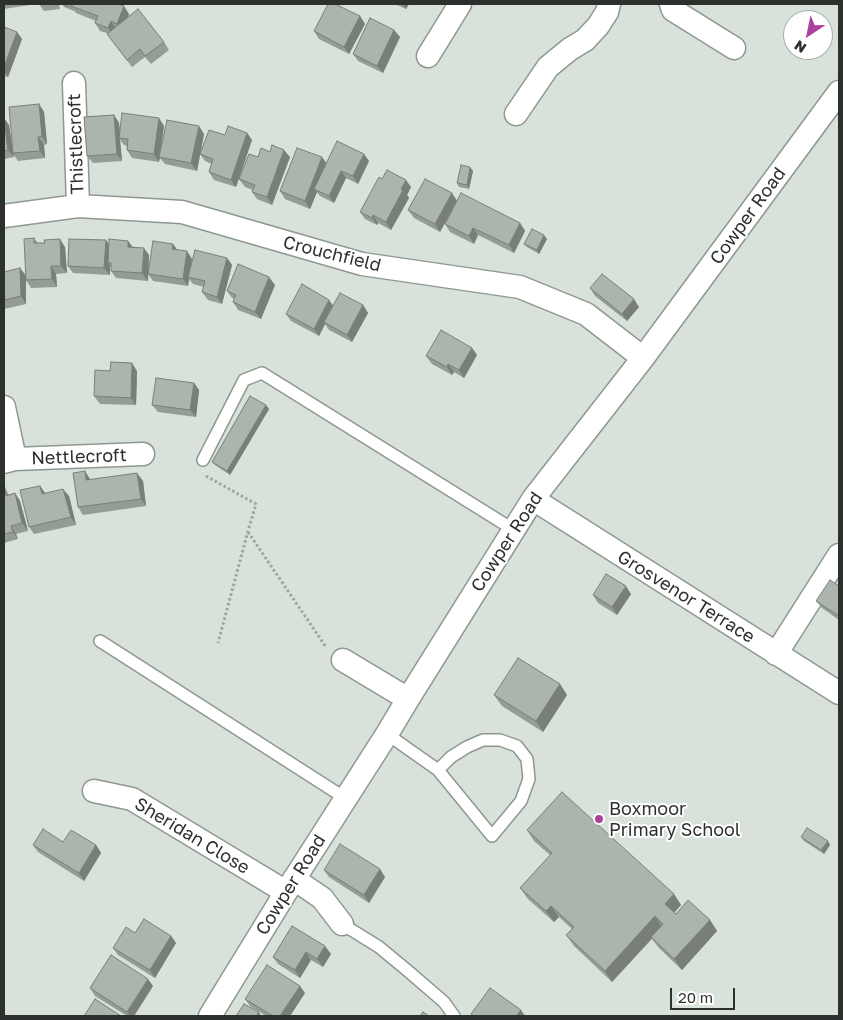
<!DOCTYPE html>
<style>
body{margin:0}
#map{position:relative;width:843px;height:1020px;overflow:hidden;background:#d8e2da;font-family:"Golos Text",sans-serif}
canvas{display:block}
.frame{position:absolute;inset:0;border:5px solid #2d312e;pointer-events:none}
.north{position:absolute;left:783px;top:10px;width:50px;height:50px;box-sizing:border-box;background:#fff;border:1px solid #abadab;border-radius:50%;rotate:214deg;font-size:14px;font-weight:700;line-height:20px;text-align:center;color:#2d312e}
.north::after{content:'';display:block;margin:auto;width:18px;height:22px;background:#ad3f9d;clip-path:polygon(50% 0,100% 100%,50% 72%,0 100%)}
.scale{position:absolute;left:670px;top:988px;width:65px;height:22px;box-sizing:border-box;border:2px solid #2d312e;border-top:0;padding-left:6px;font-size:15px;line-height:18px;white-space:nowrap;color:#2d312e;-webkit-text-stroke:4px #fff;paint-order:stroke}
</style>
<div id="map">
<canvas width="843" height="1020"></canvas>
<div class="frame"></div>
<div class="north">N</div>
<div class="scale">20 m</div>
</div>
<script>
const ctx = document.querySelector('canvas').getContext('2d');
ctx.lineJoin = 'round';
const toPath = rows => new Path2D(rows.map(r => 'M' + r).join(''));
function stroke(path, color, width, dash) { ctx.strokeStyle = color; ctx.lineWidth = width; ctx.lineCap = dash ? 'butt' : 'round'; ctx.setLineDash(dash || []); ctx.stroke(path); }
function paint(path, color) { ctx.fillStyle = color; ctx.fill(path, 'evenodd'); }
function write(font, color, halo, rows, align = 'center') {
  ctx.font = font + ' "Golos Text",sans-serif'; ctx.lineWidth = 4; ctx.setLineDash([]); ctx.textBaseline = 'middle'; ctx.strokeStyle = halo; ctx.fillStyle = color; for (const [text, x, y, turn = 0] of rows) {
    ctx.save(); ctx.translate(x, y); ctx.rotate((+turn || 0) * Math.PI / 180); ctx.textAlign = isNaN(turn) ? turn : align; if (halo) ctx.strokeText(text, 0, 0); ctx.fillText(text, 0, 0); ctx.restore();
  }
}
const service = toPath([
 [203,460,244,380,262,373,514,530],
 [100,641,345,798],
 [387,734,438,770,492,836,521,801,529,779,527,759,517,746,500,740,483,740,467,747,451,757,438,770],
 [342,924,379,947,408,971,444,1002,454,1016]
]);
const minor = toPath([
 [671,4,673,10,734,48],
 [428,56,460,4],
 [74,83,78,206],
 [516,114,548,67,570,49,585,40,598,26,607,12,609,4],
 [4,216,78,206,182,212,362,264,520,287,586,314,643,358],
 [4,407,15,459],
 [4,462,15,459,143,454],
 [533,499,839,693],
 [776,654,839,555],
 [343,660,408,699],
 [94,791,132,799,286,892],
 [294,879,322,898,342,924],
 [210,1016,286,892,387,734,408,699,533,499,643,358,839,92]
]);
stroke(service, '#8e9891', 14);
stroke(minor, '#8e9891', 25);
stroke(toPath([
 [206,476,256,504,248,531,218,643],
 [248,532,326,647]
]), '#9da59f', 3, [2.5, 2.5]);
stroke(service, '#fff', 11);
stroke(minor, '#fff', 22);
paint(toPath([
 [4,4,36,4,4,9],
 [39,4,59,4,60,9,44,11],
 [62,4,129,14,128,17,164,42,169,50,151,64,145,57,132,67,112,41,107,34,107,33,100,31,95,23,96,21,76,13,74,10,74,11,64,7],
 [395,4,409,4,406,9],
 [360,16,365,24,349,54,319,39,314,31],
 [4,27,17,32,22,39,8,77,4,76],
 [394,30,400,37,383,73,358,61,353,54],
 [39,104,44,112,47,144,44,145,45,158,18,161,13,154,14,157,4,159,4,118,9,125,12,147],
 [114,115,119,123,120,131,164,126,161,147,204,134,197,171,165,164,160,158,159,162,132,158,127,150,127,146,124,145,120,140,122,161,93,163,87,156],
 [247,133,252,140,236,187,214,180,209,172,212,164,205,161,200,154,225,135],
 [270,152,290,157,272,205,257,199,252,192,253,190,245,187,239,179,258,157],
 [369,161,358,184,346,178,334,203,320,196,317,192,310,209,285,199,280,191,326,163],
 [473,171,469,189,459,187,457,183],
 [382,179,411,187,407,195,409,198,391,230,378,223,377,225,365,219,360,212],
 [452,193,457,201,440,232,414,218,408,210],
 [520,223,525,231,514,253,478,235,474,244,450,232,445,224],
 [34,238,38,243,65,247,67,273,56,274,57,287,31,288,26,280],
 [547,239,539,254,527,247,524,244],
 [106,240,109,244,128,241,133,247,149,255,148,271,173,244,177,250,192,259,191,263,227,258,232,265,222,304,208,300,202,292,204,287,193,284,189,279,188,286,153,281,148,274,148,281,116,278,111,271,111,267,110,266,110,275,73,273,68,266],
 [20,268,26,276,26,304,4,309,4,272],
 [275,285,261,319,238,310,233,302,234,299,232,298,227,291],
 [590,288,639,307,627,321,595,296],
 [333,305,363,305,368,313,352,342,329,330,325,324,319,336,291,321,286,314],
 [472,348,477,355,464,378,454,372,452,375,432,364,426,356],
 [137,371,136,405,100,404,94,396],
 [194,383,199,390,196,417,158,412,152,405],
 [266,405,269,409,230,475,215,465,212,462],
 [90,479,90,480,143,481,146,506,83,515,78,507],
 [40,486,45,493,69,496,76,525,34,534,29,527],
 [5,488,9,495,15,493,20,501,28,531,16,534,18,539,4,543,4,489],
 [839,586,839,620,822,608,816,601],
 [631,594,617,615,598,603,593,595],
 [560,684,567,695,543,732,502,706,494,695],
 [527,830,674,894,681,905,674,913,676,914,710,920,717,931,682,970,659,948,652,939,612,982,574,946,566,935,572,929,559,917,554,922,528,899,520,888,550,855,534,841],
 [801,837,830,845,824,854,804,841],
 [63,842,96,845,101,853,84,881,38,852,33,845],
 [324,870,385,877,369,903,329,877],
 [292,926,331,954,323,967,311,960,300,978,278,964,273,957],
 [135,933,171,936,176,943,155,978,118,955,113,948],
 [153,986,134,1016,127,1016,95,996,90,988],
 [305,993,290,1016,266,1016,250,1006,245,999]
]), '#939c95');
paint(toPath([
 [402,4,409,4,406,9],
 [124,6,129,14,123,31,117,24],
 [360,16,365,24,349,54,344,47],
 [111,21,116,29,113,35,108,28],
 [394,30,400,37,383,73,377,66],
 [17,32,22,39,8,77,4,71,4,67],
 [39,104,44,112,47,144,42,136],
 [114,115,119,123,120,138,119,138,120,140,122,161,117,154],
 [4,118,9,125,14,157,8,150],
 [159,118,164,126,159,162,154,154],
 [199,126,204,134,197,171,191,163],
 [247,133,252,140,236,187,231,180],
 [38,137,44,145,45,158,40,151],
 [284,150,290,157,272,205,267,197],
 [364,154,369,161,358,184,353,176],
 [322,157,328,165,314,189,317,192,310,209,305,201],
 [470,167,473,171,469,189,467,185],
 [341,171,346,178,334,203,329,196],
 [406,180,411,187,407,195,409,198,391,230,386,222],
 [452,193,457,201,440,232,435,224],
 [373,215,378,223,377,225,372,218],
 [520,223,525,231,514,253,509,245],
 [473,228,478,235,474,244,469,236],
 [544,235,547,239,539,254,537,250],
 [60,239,65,247,67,273,61,266],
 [106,240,111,248,108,263,110,266,110,275,104,268],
 [128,241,133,248,128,247],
 [173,244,178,251,172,249],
 [144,248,149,255,148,281,142,273],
 [187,251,192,259,189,277,188,277,189,279,188,286,183,279],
 [227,258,232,265,222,304,217,297],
 [51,266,56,274,57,287,52,279],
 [20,268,26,276,26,304,21,296],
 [269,277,275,285,261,319,255,312],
 [634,299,639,307,627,321,622,314],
 [329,300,334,307,324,322,325,324,319,336,314,329],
 [363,305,368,313,352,342,347,335],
 [472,348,477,355,464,378,459,370],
 [132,363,137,371,136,405,131,398],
 [448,364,454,372,452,375,447,367],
 [194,383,199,390,196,417,190,410],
 [266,405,269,409,230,475,227,471],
 [85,471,90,479,91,488,86,480],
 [137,473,143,481,146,506,141,499],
 [40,486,45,493,42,494],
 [63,489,69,496,76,525,71,517],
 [15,493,20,501,28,531,22,523],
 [11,526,16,534,18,539,13,532],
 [626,586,631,594,617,615,612,607],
 [560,684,567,695,543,732,536,721],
 [828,841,830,845,824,854,821,850],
 [96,845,101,853,84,881,79,873],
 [380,869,385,877,369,903,364,895],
 [674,894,681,905,672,915,665,904],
 [551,906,559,917,554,922,546,911],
 [655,916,662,927,612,982,605,971],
 [710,920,717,931,682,970,674,959],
 [171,936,176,943,155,978,150,970],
 [325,946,331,954,323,967,317,959],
 [306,952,311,960,300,978,295,970],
 [148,979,153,986,134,1016,130,1016,127,1012],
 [300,986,305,993,290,1016,280,1016],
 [521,1010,525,1016,516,1016],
 [259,1012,261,1016,256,1016]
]), '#787f79');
const building = toPath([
 [62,4,72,4,72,6,71,7,62,4],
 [72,4,118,4,124,6,117,24,111,21,108,28,95,23,98,16,71,6,72,4],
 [328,4,335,4,360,16,344,47,314,31,328,4],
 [138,9,164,42,145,56,140,49,127,60,107,34,138,9],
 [370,18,394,30,377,66,353,54,370,18],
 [4,27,17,32,4,67,4,27],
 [39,104,42,136,38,137,40,151,13,153,9,107,39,104],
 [122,113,159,118,154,154,127,150,128,139,119,138,122,113],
 [114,115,117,154,87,156,84,117,114,115],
 [4,118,8,150,4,151,4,118],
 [167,120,199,126,191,163,159,157,167,120],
 [228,126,247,133,231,180,209,172,213,159,200,154,209,130,225,135,228,126],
 [337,141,364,154,353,176,341,171,329,196,314,189,337,141],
 [272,145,284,150,267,197,252,192,255,185,239,179,249,154,258,157,261,148,270,152,272,145],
 [297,148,322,157,305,201,280,191,297,148],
 [461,165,470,167,467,185,457,183,461,165],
 [387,170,406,180,401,189,403,190,386,222,373,215,372,218,360,212,379,177,382,179,387,170],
 [425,179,452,193,435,224,408,210,425,179],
 [461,193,520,223,509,245,473,228,469,236,445,224,461,193],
 [532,229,544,235,537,250,524,244,532,229],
 [34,238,34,243,45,243,44,240,60,239,61,266,51,266,52,279,26,280,24,239,34,238],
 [69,239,106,240,104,268,68,266,69,239],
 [109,239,128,241,128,247,144,248,142,273,111,271,111,263,108,263,109,239],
 [153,241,173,244,172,249,187,251,183,279,148,274,153,241],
 [195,250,227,258,217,297,202,292,205,281,188,277,195,250],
 [238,264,269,277,255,312,233,302,236,295,227,291,238,264],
 [20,268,21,296,4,300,4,272,20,268],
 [602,274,634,299,622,314,590,288,602,274],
 [302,284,329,300,314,329,286,314,302,284],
 [340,293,363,305,347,335,324,322,340,293],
 [441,330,472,348,459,370,448,364,447,367,426,356,441,330],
 [111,362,132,363,131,398,94,396,95,370,110,371,111,362],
 [156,378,194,383,190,410,152,405,156,378],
 [250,396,266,405,227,471,212,462,250,396],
 [85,471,86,480,137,473,141,499,78,507,73,473,85,471],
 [40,486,42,494,63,489,71,517,29,527,20,490,40,486],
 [5,488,6,496,15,493,22,523,11,526,13,532,4,534,4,489,5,488],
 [606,574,626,586,612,607,593,595,606,574],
 [830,580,839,586,839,616,816,601,830,580],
 [518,658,560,684,536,721,494,695,518,658],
 [562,792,674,894,665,904,676,914,688,900,710,920,674,959,651,937,663,924,655,916,605,971,566,935,574,927,551,906,546,911,520,888,552,853,527,830,562,792],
 [807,828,828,841,821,850,801,837,807,828],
 [43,829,63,842,71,830,96,845,79,873,33,845,43,829],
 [340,844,380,869,364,895,324,870,340,844],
 [144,919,171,936,150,970,113,948,126,927,135,933,144,919],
 [292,926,325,946,317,959,306,952,295,970,273,957,292,926],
 [111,955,148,979,127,1012,90,988,111,955],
 [267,965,300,986,280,1016,273,1016,245,999,267,965],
 [490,988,521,1010,516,1016,474,1016,471,1014,490,988],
 [95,999,121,1016,84,1016,95,999],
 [244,1004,259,1012,256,1016,236,1016,244,1004],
 [423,1012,429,1016,420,1016,423,1012]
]);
paint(building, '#abb5ad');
stroke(building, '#787f79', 1);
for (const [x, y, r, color] of [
 [599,819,5,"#ad3f9d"]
]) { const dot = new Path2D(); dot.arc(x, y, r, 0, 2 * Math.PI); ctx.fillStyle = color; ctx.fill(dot); stroke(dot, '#fff', 2); }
write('18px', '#2d312e', '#fff', [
 ["Thistlecroft",76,144,-92],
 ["Cowper Road",748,216,-54],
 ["Crouchfield",332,254,14],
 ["Nettlecroft",79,457,-2],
 ["Cowper Road",507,542,-57],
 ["Grosvenor Terrace",686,597,32],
 ["Sheridan Close",192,836,31],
 ["Cowper Road",291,885,-58]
]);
write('18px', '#2d312e', '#fff', [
 ["Boxmoor",609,809],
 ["Primary School",609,830]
], 'left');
</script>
